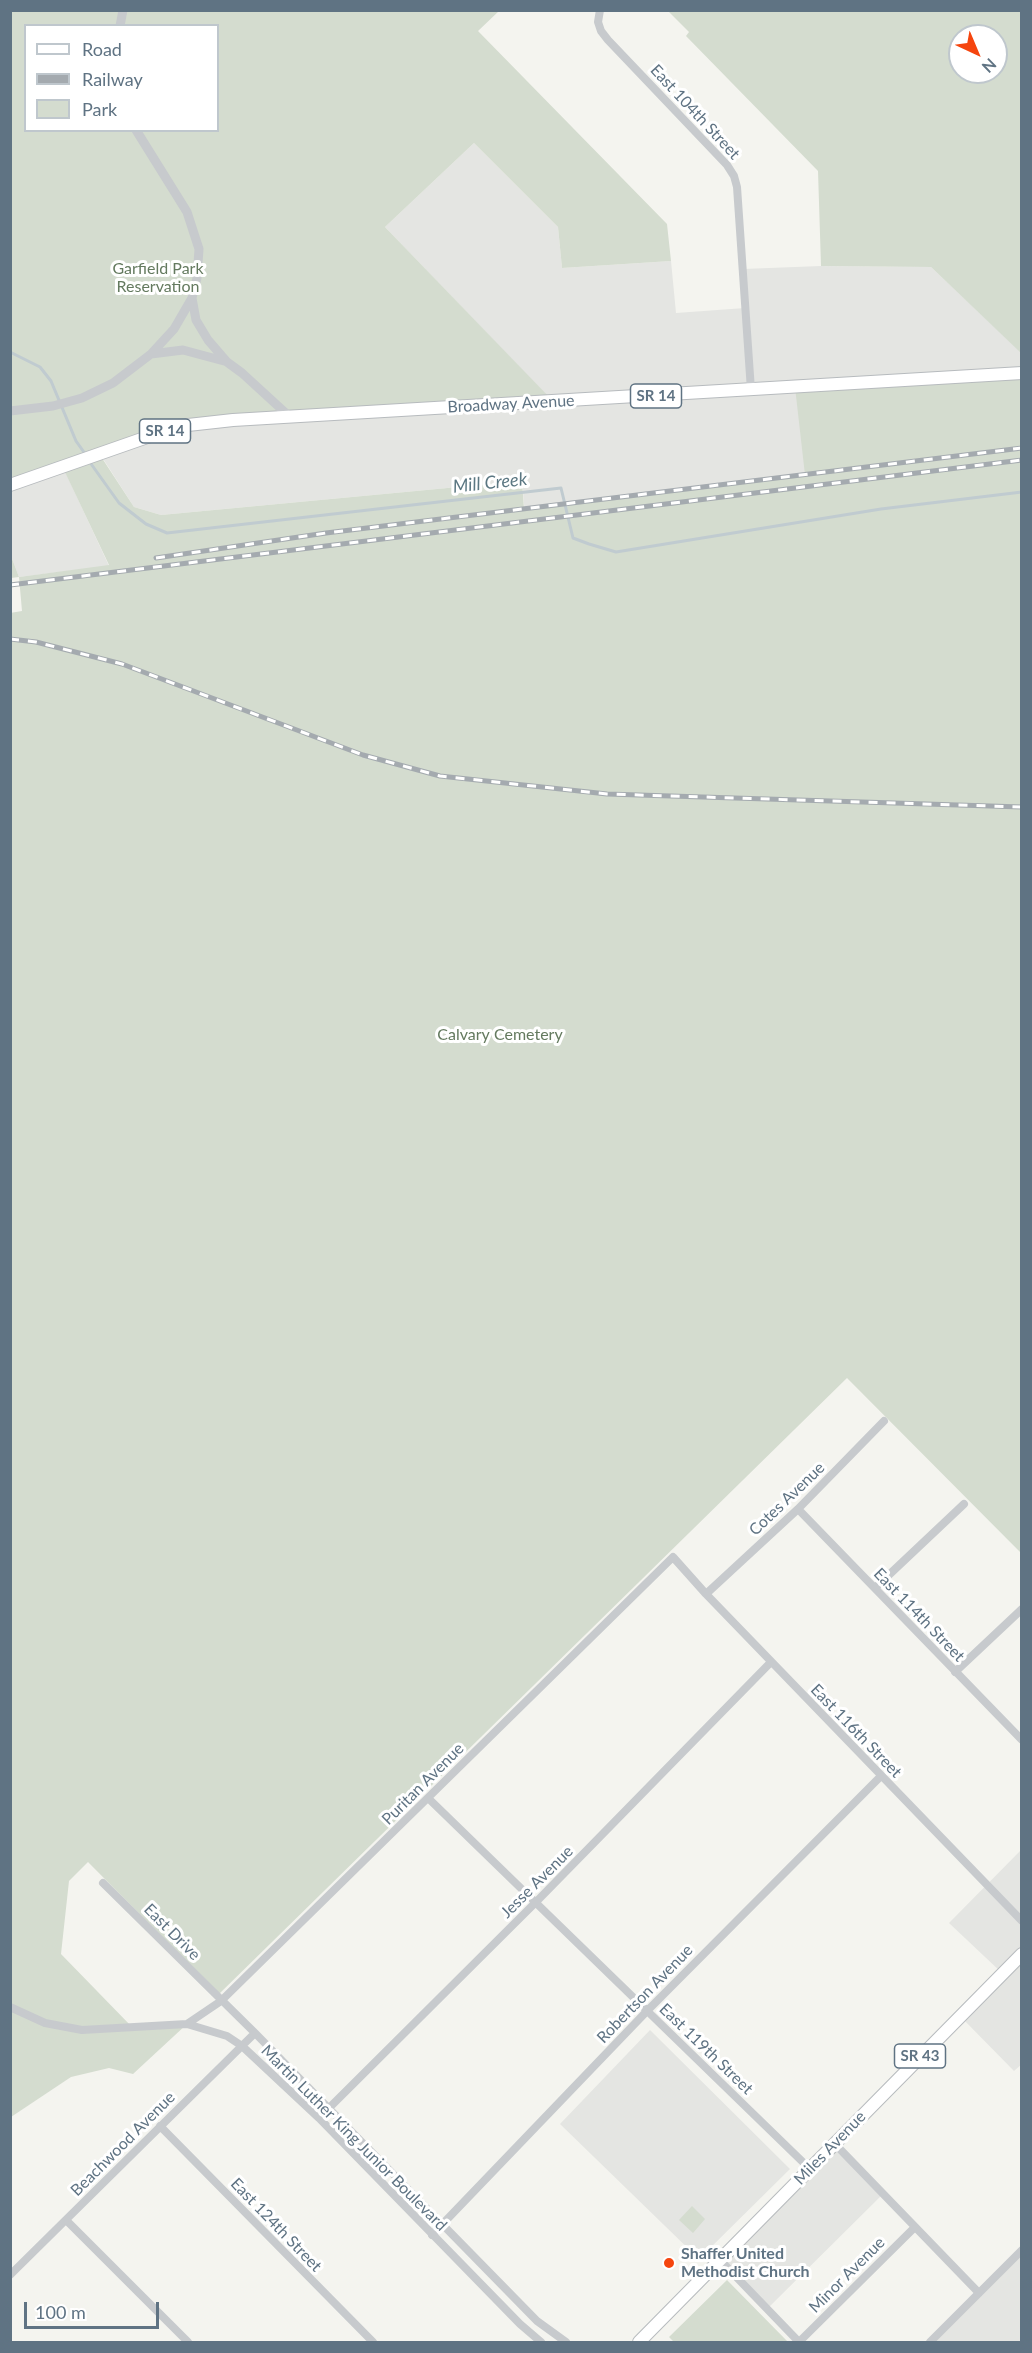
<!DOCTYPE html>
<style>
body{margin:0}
#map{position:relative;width:1032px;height:2353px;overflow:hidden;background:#f4f4ef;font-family:Lato,sans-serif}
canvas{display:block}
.frame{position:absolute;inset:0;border:12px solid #5f7383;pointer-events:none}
.legend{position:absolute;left:24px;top:24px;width:195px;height:108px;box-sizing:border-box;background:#fff;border:2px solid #bfc7cd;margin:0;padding:8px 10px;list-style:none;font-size:18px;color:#5f7383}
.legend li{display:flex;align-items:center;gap:12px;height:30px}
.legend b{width:30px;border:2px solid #bfc7cd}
.north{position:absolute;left:948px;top:24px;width:60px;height:60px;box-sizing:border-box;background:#fff;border:2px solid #bfc7cd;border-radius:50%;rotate:136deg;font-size:16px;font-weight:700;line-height:24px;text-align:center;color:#5f7383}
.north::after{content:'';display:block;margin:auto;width:21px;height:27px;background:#f5450e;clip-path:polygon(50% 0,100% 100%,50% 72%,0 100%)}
.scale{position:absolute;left:24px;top:2302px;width:135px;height:27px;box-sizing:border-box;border:3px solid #5f7383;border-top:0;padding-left:8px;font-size:18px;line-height:21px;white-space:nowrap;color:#5f7383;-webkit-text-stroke:4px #fff;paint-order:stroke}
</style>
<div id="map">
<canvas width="1032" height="2353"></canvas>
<div class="frame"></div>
<ul class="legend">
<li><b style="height:8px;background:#fff"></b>Road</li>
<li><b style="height:8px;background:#a4aaaf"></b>Railway</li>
<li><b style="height:16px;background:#d4dccf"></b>Park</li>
</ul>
<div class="north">N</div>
<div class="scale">100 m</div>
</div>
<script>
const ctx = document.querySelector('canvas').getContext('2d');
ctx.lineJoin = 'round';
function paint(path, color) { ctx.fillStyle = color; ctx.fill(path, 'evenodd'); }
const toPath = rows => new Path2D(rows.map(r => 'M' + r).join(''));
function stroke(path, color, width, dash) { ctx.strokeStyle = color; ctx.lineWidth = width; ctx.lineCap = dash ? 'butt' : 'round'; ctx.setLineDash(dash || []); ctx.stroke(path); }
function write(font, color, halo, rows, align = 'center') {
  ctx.font = font + ' Lato,sans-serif'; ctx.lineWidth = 6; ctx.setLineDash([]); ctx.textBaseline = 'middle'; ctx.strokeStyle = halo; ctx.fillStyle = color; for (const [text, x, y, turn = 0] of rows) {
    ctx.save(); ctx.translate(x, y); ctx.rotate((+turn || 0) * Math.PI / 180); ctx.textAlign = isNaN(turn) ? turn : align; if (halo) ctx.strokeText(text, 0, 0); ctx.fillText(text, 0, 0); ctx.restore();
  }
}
paint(toPath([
 [474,143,558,227,562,268,671,261,676,313,745,308,743,269,821,266,931,267,1021,352,1021,373,972,460,525,515,522,481,161,515,134,507,100,454,179,426,551,400,385,227],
 [63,467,109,566,19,577,11,556,11,487],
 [1021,1850,1022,2064,1014,2071,960,2016,1002,1973,949,1923],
 [650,2030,790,2169,699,2259,560,2124],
 [835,2144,883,2194,767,2309,720,2260],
 [1021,2250,1021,2342,930,2342]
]), '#e4e5e2');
paint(toPath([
 [10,11,499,11,478,31,667,224,671,261,562,268,558,227,474,143,385,227,552,400,179,426,100,455,134,507,161,515,522,481,524,509,805,475,795,387,1022,373,1021,1553,847,1378,219,1994,88,1862,69,1881,61,1954,132,2027,187,2024,133,2074,109,2068,71,2077,11,2117,10,613,22,611,19,577,11,578,11,556,19,577,109,565,63,468,11,487],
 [26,26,218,26,218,130,26,130],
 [668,11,1021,11,1021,353,931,267,821,266,818,171,686,36,689,32],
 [960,36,996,36,996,72,960,72],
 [692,2206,705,2219,693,2233,679,2220],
 [727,2280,788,2342,674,2342,669,2337]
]), '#d4dccf');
stroke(toPath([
 [10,352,40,367,51,381,76,441,86,455],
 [89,461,119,503,146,524,167,533,561,488,573,538,589,544,616,552,881,509,1022,492]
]), '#c0cbd0', 3);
const primary = toPath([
 [10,485,179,426,233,420,1022,373],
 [639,2342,1022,1954]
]);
stroke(primary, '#b7bbbe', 14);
stroke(toPath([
 [600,10,598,22,601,31,608,40,727,165,734,176,737,187,751,390],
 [798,1509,1022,1740],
 [875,1588,964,1504],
 [706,1594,798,1509,884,1421],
 [955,1672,1022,1609],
 [428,1798,810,2169],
 [103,1883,255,2033,537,2321,566,2342],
 [10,2007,45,2023,82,2030,187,2024,227,2036,242,2046,319,2118,520,2324,541,2342],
 [187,2024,221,2001,673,1557,706,1594,1022,1921],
 [319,2118,537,1901,771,1662],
 [160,2126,373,2342],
 [835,2144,979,2293],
 [66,2220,188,2342],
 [432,2235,647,2011,881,1776],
 [720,2260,799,2342],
 [10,2275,255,2033],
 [799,2342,915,2227],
 [930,2342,1022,2250]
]), '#c7cacd', 8);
stroke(toPath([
 [120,26,123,10],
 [136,130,187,212,199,249,197,278,192,298,196,320,208,340,227,362,242,373,290,417],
 [151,354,174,329,192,298],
 [10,411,53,406,82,398,113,383,151,354,183,350,224,361]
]), '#c7cacd', 9);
stroke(primary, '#fff', 12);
const rail = toPath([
 [156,558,326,533,1022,448],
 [10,585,1022,460],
 [10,639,36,642,122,664,363,755,440,776,607,794,1022,807]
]);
stroke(rail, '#a4aaaf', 5);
stroke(rail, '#fff', 3, [9]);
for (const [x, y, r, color] of [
 [669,2263,6,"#f5450e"]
]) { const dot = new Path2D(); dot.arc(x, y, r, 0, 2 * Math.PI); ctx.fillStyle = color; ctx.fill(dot); stroke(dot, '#fff', 2); }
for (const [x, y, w] of [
 [656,396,51],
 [165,431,51],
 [920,2056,51]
]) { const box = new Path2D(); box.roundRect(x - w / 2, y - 12, w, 24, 4.5); ctx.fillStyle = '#fff'; ctx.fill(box); stroke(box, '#5f7383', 1.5); }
write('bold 15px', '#5f7383', null, [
 ["SR 14",656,396],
 ["SR 14",165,431],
 ["SR 43",920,2056]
]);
write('16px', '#5f7383', '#fff', [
 ["East 104th Street",695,112,47],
 ["Broadway Avenue",511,404,-3],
 ["Cotes Avenue",787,1499,-44],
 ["East 114th Street",919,1615,46],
 ["East 116th Street",856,1731,46],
 ["Puritan Avenue",423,1784,-45],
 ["Jesse Avenue",537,1882,-45],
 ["East Drive",172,1932,45],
 ["Robertson Avenue",645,1994,-46],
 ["East 119th Street",706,2049,44],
 ["Martin Luther King Junior Boulevard",354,2138,45],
 ["Beachwood Avenue",123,2144,-45],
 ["Miles Avenue",830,2148,-46],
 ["East 124th Street",276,2225,46],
 ["Minor Avenue",847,2275,-45]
]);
write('16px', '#647a5f', '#fff', [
 ["Garfield Park",158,269],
 ["Reservation",158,287],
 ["Calvary Cemetery",500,1035]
]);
write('bold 16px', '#5f7383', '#fff', [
 ["Shaffer United",681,2254],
 ["Methodist Church",681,2272]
], 'left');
write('italic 18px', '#5b7782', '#fff', [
 ["Mill Creek",490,483,-6]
]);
</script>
